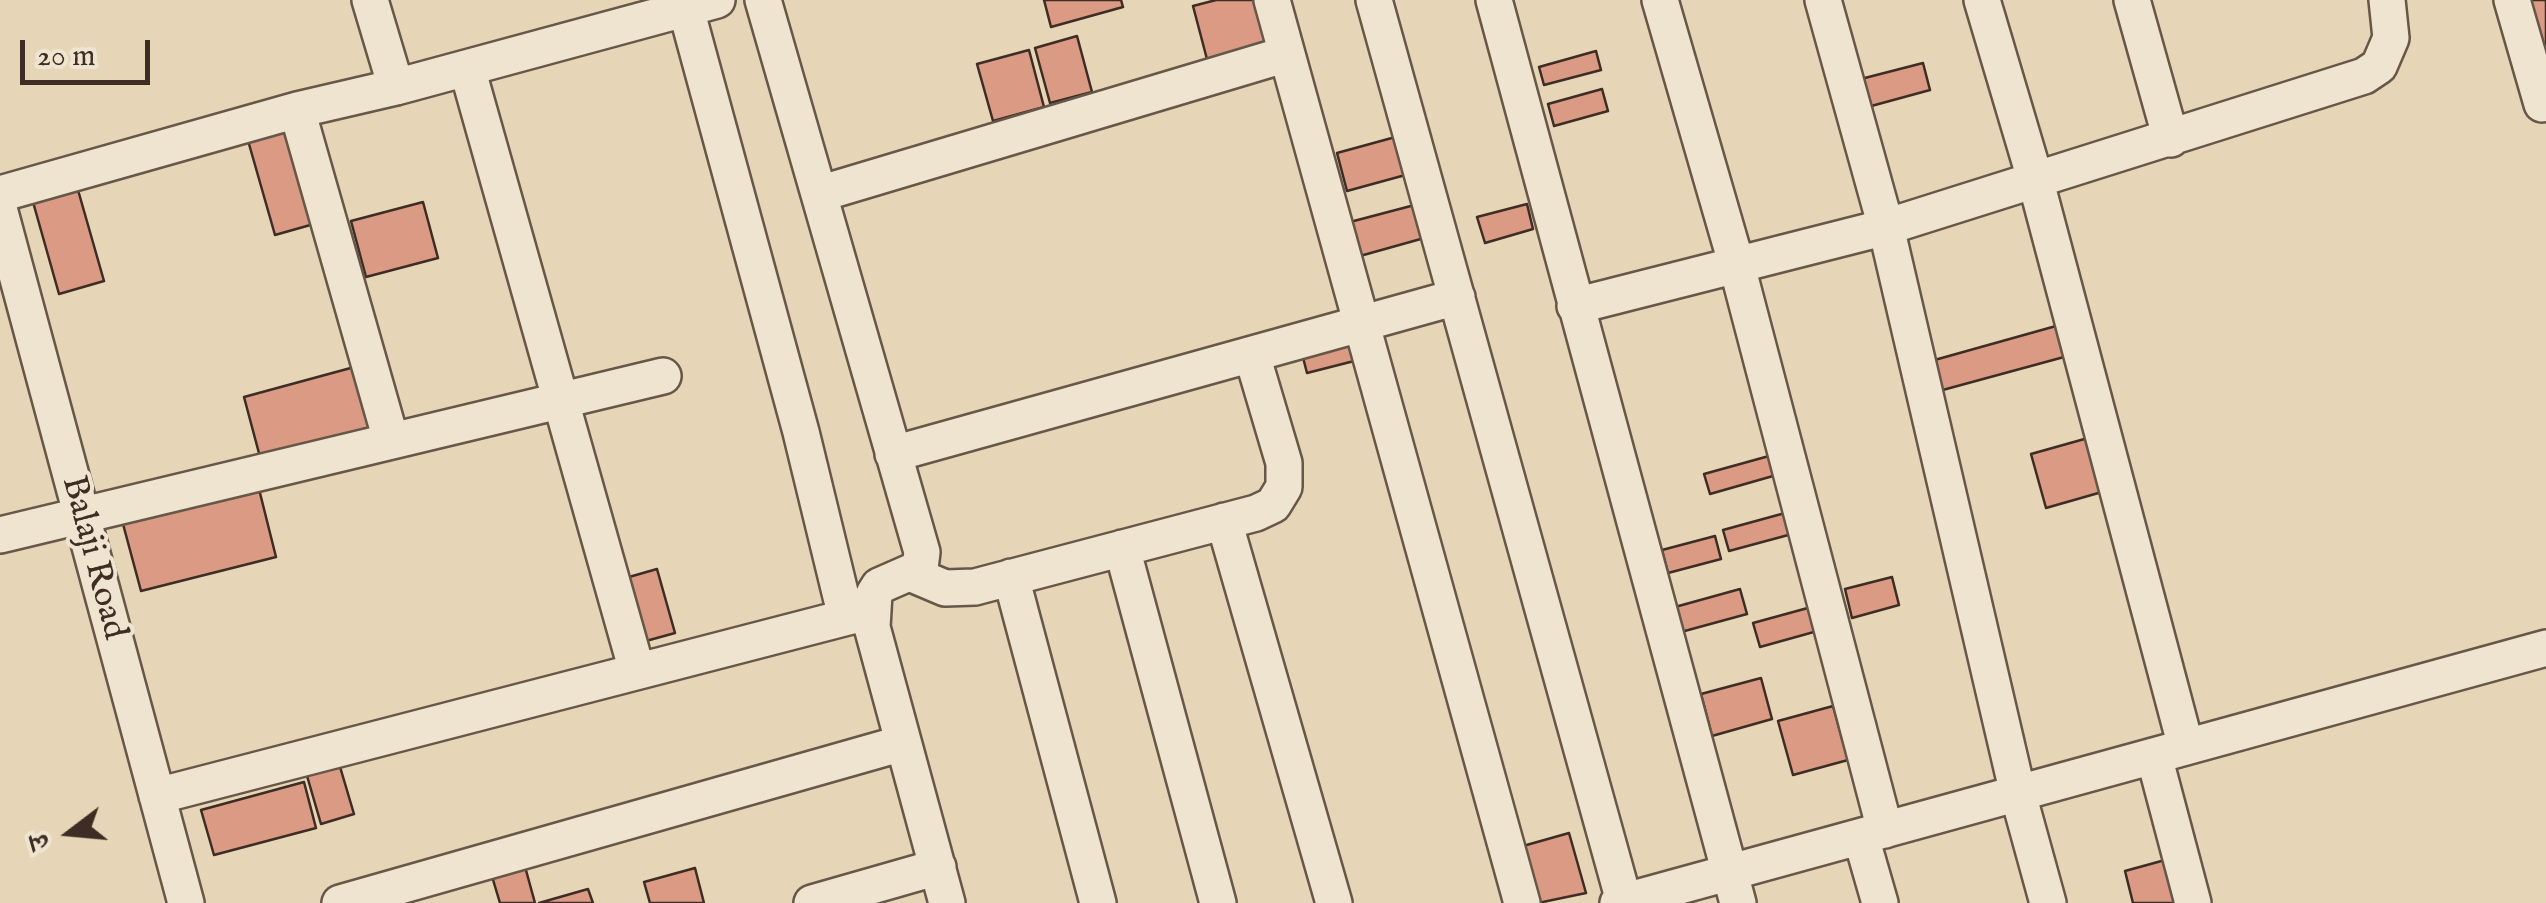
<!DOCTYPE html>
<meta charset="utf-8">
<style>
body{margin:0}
#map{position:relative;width:2546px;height:903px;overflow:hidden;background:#e6d5b6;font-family:"IM FELL English","Noto Serif Devanagari",serif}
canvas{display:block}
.north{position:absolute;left:20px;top:783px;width:100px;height:100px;-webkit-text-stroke:8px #efe4d0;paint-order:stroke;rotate:254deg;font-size:28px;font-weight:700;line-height:40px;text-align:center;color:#3d2d24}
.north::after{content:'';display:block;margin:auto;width:35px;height:45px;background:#3d2d24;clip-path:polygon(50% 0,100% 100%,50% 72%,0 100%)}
.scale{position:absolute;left:20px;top:40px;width:130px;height:45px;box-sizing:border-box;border:5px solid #3d2d24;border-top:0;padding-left:12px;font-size:30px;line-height:35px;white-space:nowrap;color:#3d2d24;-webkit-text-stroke:8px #efe4d0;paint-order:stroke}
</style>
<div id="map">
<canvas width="2546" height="903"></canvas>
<div class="north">उ</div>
<div class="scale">20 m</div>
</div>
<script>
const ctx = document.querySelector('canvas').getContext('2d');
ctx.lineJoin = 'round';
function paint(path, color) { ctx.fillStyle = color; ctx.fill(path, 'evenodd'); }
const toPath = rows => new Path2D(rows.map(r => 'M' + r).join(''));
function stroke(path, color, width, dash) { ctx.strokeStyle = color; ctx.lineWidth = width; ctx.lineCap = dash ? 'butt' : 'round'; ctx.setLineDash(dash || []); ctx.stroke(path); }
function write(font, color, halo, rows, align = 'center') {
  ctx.font = font + ' "IM FELL English",serif'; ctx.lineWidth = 8; ctx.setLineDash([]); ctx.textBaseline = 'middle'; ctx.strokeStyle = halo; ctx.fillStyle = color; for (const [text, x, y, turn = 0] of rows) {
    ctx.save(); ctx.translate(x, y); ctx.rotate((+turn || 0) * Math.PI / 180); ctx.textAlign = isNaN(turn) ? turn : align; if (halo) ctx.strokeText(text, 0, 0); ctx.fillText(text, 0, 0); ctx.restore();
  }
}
const building = toPath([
 [1044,0,1121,0,1123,7,1051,27,1044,0],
 [1216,0,1266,0,1278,44,1208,63,1193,6,1216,0],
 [2527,0,2546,0,2546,62,2527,0],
 [1077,36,1092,92,1050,103,1035,48,1077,36],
 [1029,50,1044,107,993,121,977,64,1029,50],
 [1596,51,1601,70,1544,85,1539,67,1596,51],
 [1923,63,1930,90,1864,108,1857,80,1923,63],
 [1602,89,1608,111,1554,126,1548,104,1602,89],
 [299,122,328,220,275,235,247,137,299,122],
 [1410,133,1420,171,1347,191,1337,153,1410,133],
 [78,190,104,281,59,294,33,202,78,190],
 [423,202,438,258,366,277,351,221,423,202],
 [1426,202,1435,235,1360,256,1350,222,1426,202],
 [1527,204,1533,229,1485,243,1477,217,1527,204],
 [2056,326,2064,357,1939,391,1931,361,2056,326],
 [1354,327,1362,359,1307,373,1299,342,1354,327],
 [358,366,375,426,260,457,244,397,358,366],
 [2088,438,2102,492,2046,508,2031,454,2088,438],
 [1769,456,1773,476,1710,494,1704,474,1769,456],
 [259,489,276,557,141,591,123,524,259,489],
 [1785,513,1792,534,1729,551,1723,530,1785,513],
 [1715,536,1721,559,1668,573,1662,550,1715,536],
 [657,569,675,633,646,641,629,577,657,569],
 [1892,577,1899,605,1852,618,1845,589,1892,577],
 [1740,589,1747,614,1681,632,1675,607,1740,589],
 [1815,606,1821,630,1760,647,1753,623,1815,606],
 [1761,678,1772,719,1712,736,1701,694,1761,678],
 [1833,706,1848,760,1793,775,1778,721,1833,706],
 [338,760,354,814,321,824,305,769,338,760],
 [304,782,316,828,214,855,201,810,304,782],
 [1569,833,1586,893,1538,903,1523,846,1569,833],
 [2176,857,2188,903,2133,903,2125,871,2176,857],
 [524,863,535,903,500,903,491,873,524,863],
 [695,868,704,903,650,903,644,882,695,868],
 [588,889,593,903,539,903,588,889]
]);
paint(building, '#da9a83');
stroke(building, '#3d2d24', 2.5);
const minor = toPath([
 [370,0,396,87],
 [763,0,922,552,920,568,879,586,874,594,872,627,947,903],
 [1272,0,1522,903],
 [1374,0,1624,901],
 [1494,0,1738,903],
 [1660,0,1737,266,1885,830],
 [1823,0,1886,227,2018,794,2048,903],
 [1982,0,2036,182,2186,747],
 [2132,0,2171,139],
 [2512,0,2542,104],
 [686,9,801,432,846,617],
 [467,68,637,671],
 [297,110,391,440],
 [0,194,297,110,396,87,717,0],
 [819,194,1287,54],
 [0,212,186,903],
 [1575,306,1886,227,2364,76,2379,66,2391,38,2387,0],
 [893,454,1457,297],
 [1224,521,1334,903],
 [0,535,663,376],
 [1122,548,1218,903],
 [912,574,945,588,975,587,1256,513,1273,505,1284,487,1284,463,1252,355],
 [1011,577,1098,903],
 [2154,756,2193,903],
 [157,796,871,611],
 [1861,837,1880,903],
 [340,903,903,743],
 [812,903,938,867],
 [1618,903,2546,648]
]);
stroke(minor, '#675748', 40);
stroke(minor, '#efe4d0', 35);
write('35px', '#3d2d24', '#efe4d0', [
 ["Balaji Road",92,558,75]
]);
</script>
